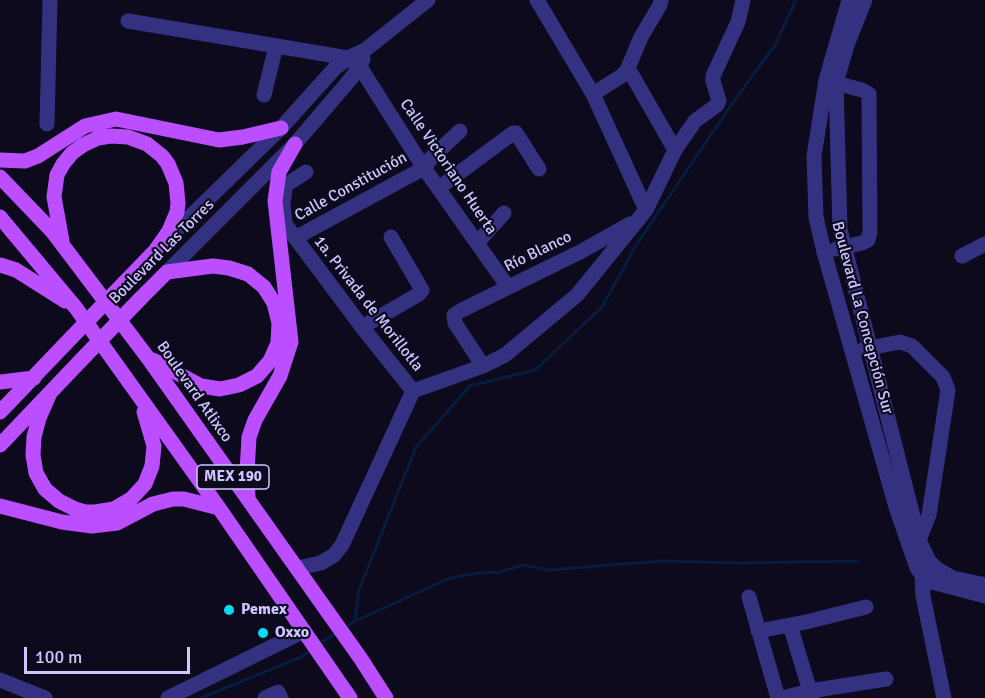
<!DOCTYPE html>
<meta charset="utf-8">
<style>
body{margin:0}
#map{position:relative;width:985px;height:698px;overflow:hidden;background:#0d0a1e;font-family:Signika,sans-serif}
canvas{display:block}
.scale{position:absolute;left:24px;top:647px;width:166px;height:27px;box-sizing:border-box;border:3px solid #cdc7ff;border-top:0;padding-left:8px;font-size:18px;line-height:21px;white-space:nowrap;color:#cdc7ff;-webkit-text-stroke:4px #0d0a1e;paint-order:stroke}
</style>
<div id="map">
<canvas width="985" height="698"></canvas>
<div class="scale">100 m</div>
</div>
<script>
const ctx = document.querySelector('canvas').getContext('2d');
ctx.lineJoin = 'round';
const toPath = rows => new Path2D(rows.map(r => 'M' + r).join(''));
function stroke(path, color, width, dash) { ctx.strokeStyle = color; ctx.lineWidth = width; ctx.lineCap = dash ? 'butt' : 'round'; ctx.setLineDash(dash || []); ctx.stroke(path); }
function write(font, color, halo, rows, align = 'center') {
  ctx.font = font + ' Signika,sans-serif'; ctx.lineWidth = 4.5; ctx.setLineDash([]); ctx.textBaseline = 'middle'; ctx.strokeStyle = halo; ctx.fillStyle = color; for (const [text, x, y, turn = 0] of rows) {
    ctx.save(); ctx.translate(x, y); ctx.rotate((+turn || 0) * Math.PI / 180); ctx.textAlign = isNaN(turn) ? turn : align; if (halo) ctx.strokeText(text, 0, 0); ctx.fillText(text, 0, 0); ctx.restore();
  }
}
stroke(toPath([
 [355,621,359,590,416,447,470,386,535,370,602,307,635,247,729,108,775,45,796,0],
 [344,628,355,621,450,578,478,573,500,572,523,565,548,570,661,561,738,563,857,561],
 [319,644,336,633],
 [201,698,301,657,311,650]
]), '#071d3f', 3);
stroke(toPath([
 [537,0,593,94,646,210],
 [849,0,826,80,814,156,816,217,824,252,896,507,917,568,922,575,932,582,985,596],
 [865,0,847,45,836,83,840,229,919,540,929,561,937,569,953,578,985,585],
 [128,21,348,58,360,67,424,168,508,287],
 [628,68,675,150],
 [828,81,862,90,869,94,869,102,870,232,868,240,862,243,836,249],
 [593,94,623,75,628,68,641,37,660,5,661,0],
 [264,95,276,46],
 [47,124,50,0],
 [306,172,286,185,285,189,283,205,285,224,362,327,413,391],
 [440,187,513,133,516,133,539,169],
 [295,238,424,168,432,157,460,131],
 [164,242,281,128,335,68,348,58,365,50,428,0],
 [478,242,504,213],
 [962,256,985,244],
 [167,272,295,144,348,82,360,67,363,59],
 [362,327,419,294,422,290,391,237],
 [864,349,900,342,912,346,943,377,948,390,929,515,919,540],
 [483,366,455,323,454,315,462,310,580,252,630,224],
 [297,568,321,563,334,555,342,545,413,391,483,366,505,355,577,295,646,210,675,150,695,121,717,105,719,101,713,81,713,76,738,22,743,0],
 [928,570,922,575,923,596,944,698],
 [749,597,778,698],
 [790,625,812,698],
 [758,631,806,622,866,607],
 [0,680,45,698],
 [168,698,304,631],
 [265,698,278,692,281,698],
 [782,698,810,691,886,679]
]), '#343280', 15);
stroke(toPath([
 [0,160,25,161,38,156,85,126,116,119,219,140,243,137,281,128],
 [0,177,52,231,148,358,361,659,386,698],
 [0,217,76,308,219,508,350,698],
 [62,241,54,197,57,175,63,164,72,153,83,145,98,138,111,136,128,137,147,144,162,156,168,164,176,183,178,203,177,212,169,231,155,251,125,282],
 [0,265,16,270,65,301],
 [140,299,167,272,213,266,229,268,248,274,264,287,274,303,279,323,278,343,270,361,257,376,239,385,220,389,201,386,153,360],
 [0,382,34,378],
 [50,393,39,418,34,437,33,455,36,473,45,489,59,501,75,509,85,512,95,512,114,509,131,499,145,484,152,466,154,446,144,412],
 [0,412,71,338],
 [0,445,86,355],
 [248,498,247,472,249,437,255,420,280,376,291,342,275,201,279,172,295,144],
 [0,506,62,522,92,526,117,523,153,504,173,499,184,499,219,508]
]), '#bb4eff', 15);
stroke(toPath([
 [71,338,125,282],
 [86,355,140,299]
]), '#bb4eff', 15);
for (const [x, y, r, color] of [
 [229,610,6,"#00dcf2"],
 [263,633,6,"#00dcf2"]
]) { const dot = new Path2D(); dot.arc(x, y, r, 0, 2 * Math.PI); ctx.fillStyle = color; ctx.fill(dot); stroke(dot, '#0d0a1e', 2); }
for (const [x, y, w] of [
 [233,477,72]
]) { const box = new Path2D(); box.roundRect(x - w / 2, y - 12, w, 24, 4.5); ctx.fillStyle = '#0d0a1e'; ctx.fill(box); stroke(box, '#cdc7ff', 1.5); }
write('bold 15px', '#cdc7ff', null, [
 ["MEX 190",233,477]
]);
write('16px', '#cdc7ff', '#0d0a1e', [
 ["Calle Victoriano Huerta",448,167,56],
 ["Calle Constitución",351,187,-29],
 ["Boulevard Las Torres",162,252,-45],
 ["Río Blanco",538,252,-26],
 ["1a. Privada de Morillotla",368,304,52],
 ["Boulevard La Concepción Sur",862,318,75],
 ["Boulevard Atlixco",194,392,55]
]);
write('bold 16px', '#cdc7ff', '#0d0a1e', [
 ["Pemex",241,610],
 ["Oxxo",275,633]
], 'left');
</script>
